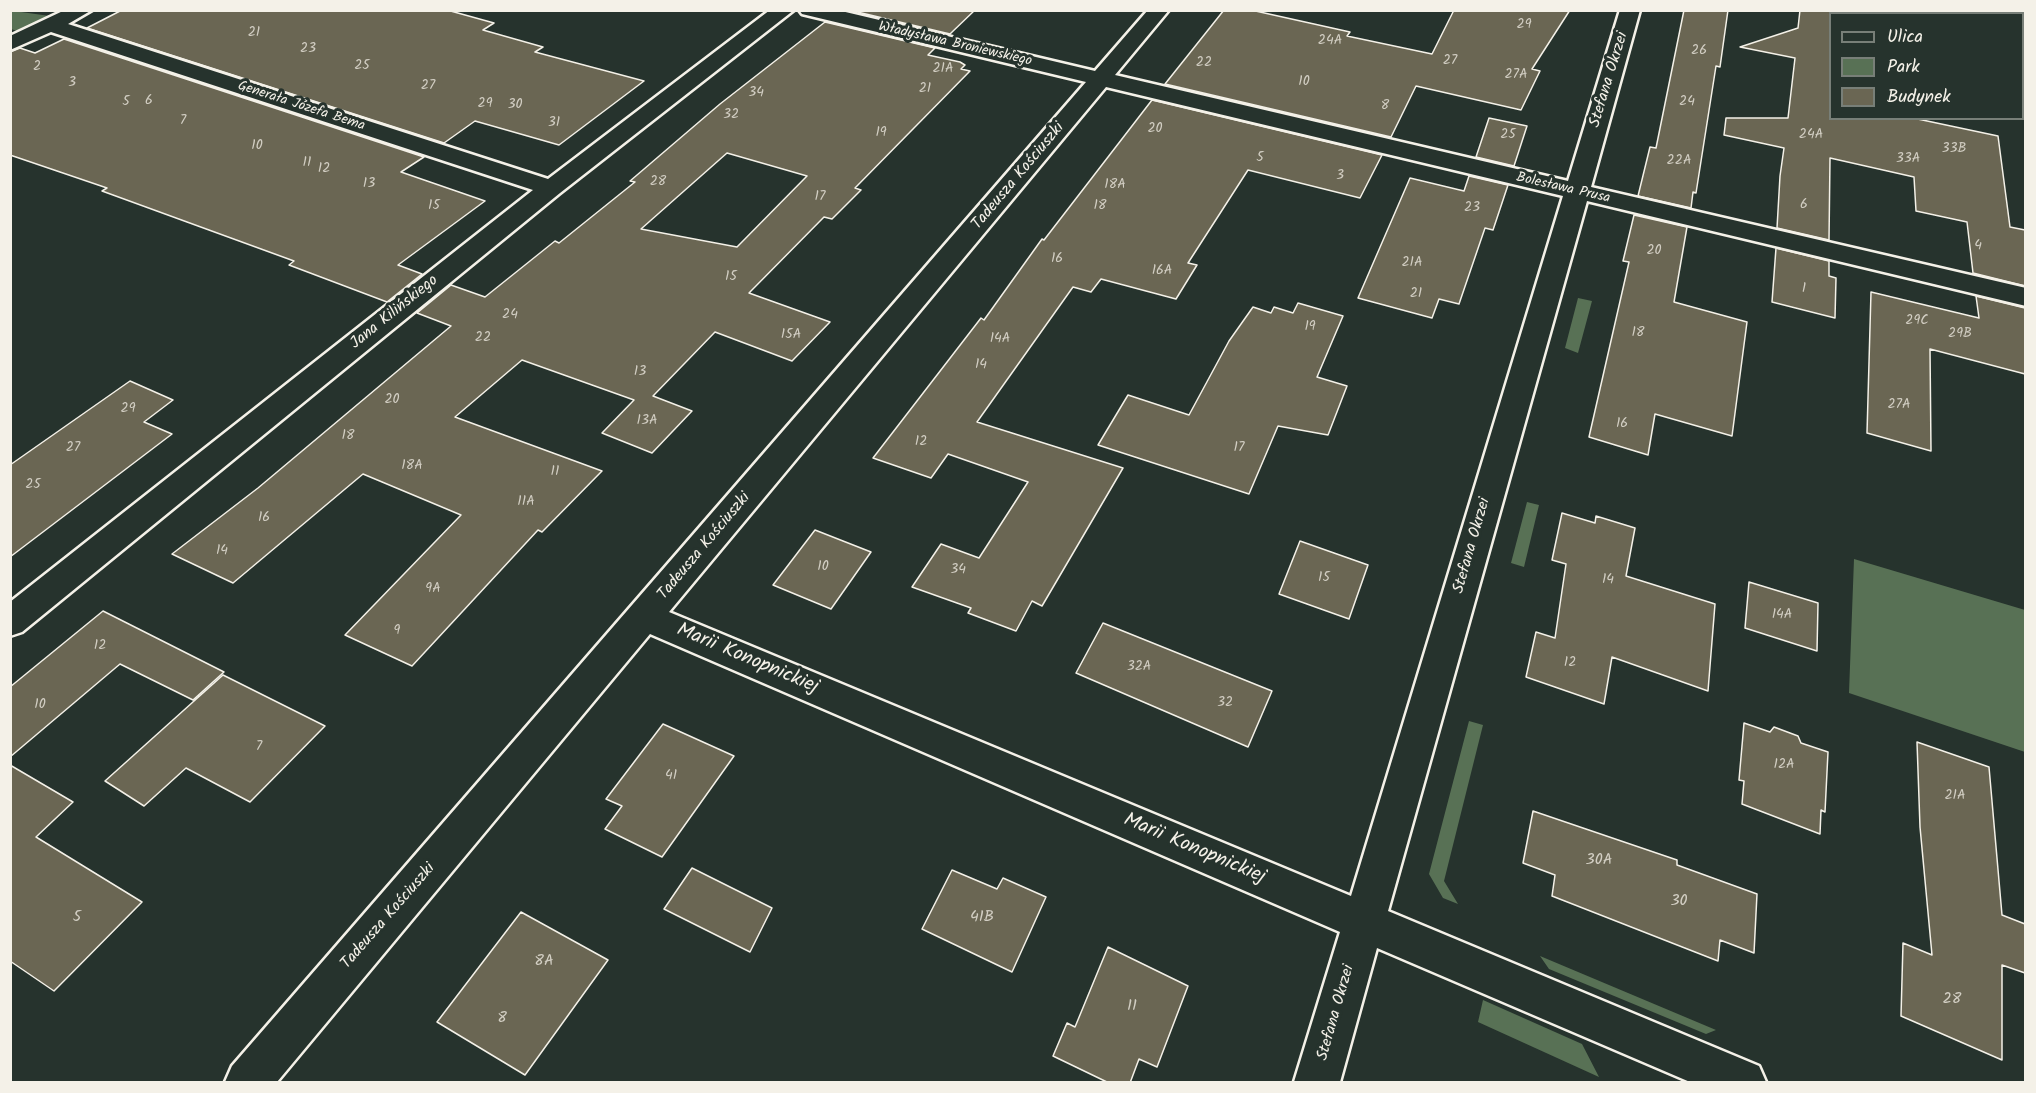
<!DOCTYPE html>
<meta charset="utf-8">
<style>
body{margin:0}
#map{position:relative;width:2036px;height:1093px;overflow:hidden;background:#26332d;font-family:Kalam,sans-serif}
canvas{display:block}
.frame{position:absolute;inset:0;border:12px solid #f4f1e8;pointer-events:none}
.legend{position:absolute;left:1829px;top:12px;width:195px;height:108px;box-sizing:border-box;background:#26332d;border:2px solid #787f78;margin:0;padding:8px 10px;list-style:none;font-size:18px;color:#f4f1e8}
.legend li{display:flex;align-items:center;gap:12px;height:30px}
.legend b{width:30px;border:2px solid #787f78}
</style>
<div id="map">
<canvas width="2036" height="1093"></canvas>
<div class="frame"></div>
<ul class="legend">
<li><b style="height:8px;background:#26332d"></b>Ulica</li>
<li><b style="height:16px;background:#587155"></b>Park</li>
<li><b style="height:16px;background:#6a6653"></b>Budynek</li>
</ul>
</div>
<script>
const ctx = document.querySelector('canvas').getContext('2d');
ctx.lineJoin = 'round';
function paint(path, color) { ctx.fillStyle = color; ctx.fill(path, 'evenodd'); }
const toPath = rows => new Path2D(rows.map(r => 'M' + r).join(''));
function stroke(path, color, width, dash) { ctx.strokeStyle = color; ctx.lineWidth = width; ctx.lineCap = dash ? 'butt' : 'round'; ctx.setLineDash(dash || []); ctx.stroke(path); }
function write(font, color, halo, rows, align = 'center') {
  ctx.font = font + ' Kalam,sans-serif'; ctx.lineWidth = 6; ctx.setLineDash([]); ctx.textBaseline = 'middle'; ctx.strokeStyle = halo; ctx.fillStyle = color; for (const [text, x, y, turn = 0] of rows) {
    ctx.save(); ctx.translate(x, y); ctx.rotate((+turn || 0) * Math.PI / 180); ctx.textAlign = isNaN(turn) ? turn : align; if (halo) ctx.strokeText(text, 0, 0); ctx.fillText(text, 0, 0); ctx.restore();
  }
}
paint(toPath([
 [11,11,14,11,57,17,23,33,11,29],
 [1578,298,1592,301,1578,353,1565,348],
 [1527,502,1539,505,1524,567,1511,563],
 [1854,559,2025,610,2025,752,1849,693],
 [1469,721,1483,725,1444,881,1458,904,1443,898,1429,874],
 [1540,956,1716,1030,1706,1034,1549,969],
 [1483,1000,1582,1044,1599,1077,1478,1022]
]), '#587155');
const building = toPath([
 [122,10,447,10,494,23,483,30,543,47,535,52,644,81,559,145,475,121,444,143,87,28,122,10],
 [849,10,975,10,950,34,849,10],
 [1224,10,1251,10,1350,32,1347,36,1432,54,1454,10,1570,10,1532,69,1540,71,1521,110,1416,86,1391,137,1165,84,1224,10],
 [1684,10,1728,10,1720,67,1716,66,1696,193,1693,192,1691,208,1638,196,1650,147,1656,148,1684,10],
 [1800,10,1830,10,1830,118,1913,118,1998,136,2010,227,2025,230,2025,286,1973,273,1967,222,1916,211,1914,177,1830,158,1829,240,1777,228,1780,176,1784,148,1724,135,1726,118,1788,118,1795,58,1740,47,1798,28,1800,10],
 [825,22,935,48,928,55,960,62,965,65,961,69,970,71,855,188,861,190,832,219,824,217,749,293,830,322,792,361,715,332,653,396,692,411,652,453,602,433,634,400,522,360,455,417,602,471,542,532,538,530,412,666,345,635,461,515,363,474,233,583,172,554,258,488,451,326,417,313,451,285,485,297,555,241,559,243,635,182,630,181,720,104,825,22],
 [727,153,807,176,737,247,641,229,727,153],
 [64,39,424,157,401,172,485,201,398,265,422,274,387,302,289,265,294,261,102,191,107,188,10,155,10,52,20,48,35,53,64,39],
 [1152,100,1382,155,1360,198,1248,170,1188,263,1197,265,1176,299,1101,279,1091,292,1073,287,977,422,1123,468,1042,606,1032,601,1016,631,968,613,971,608,912,587,941,544,979,558,1028,482,948,454,931,478,873,458,981,318,984,320,1042,239,1044,240,1152,100],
 [1489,118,1527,126,1514,166,1476,157,1489,118],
 [1469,176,1508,185,1493,230,1485,228,1459,304,1439,299,1432,318,1358,298,1410,178,1464,191,1469,176],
 [1634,215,1687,227,1674,302,1747,322,1732,436,1655,414,1648,455,1589,437,1629,262,1623,261,1634,215],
 [1776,248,1829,261,1829,276,1836,278,1835,318,1772,302,1776,248],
 [1871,292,1979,318,1976,296,2025,308,2025,374,1930,349,1931,451,1867,433,1871,292],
 [1298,303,1343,316,1317,377,1347,386,1328,435,1278,426,1249,494,1098,445,1128,395,1189,415,1229,341,1253,307,1271,313,1274,307,1293,313,1298,303],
 [130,381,173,400,144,422,172,434,10,557,10,465,130,381],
 [1562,513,1595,523,1596,516,1635,528,1626,576,1715,604,1708,691,1612,657,1604,704,1526,677,1536,632,1555,638,1566,564,1552,560,1562,513],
 [815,530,871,552,831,609,773,585,815,530],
 [1300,541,1368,565,1349,619,1279,594,1300,541],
 [1749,582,1818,603,1817,651,1745,628,1749,582],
 [103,611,224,672,193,700,120,664,10,757,10,687,103,611],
 [1103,623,1272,691,1248,747,1076,673,1103,623],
 [223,675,325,726,250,802,186,768,144,806,105,781,223,675],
 [1744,723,1770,732,1774,727,1798,736,1801,743,1828,752,1825,812,1821,810,1820,834,1742,804,1744,781,1739,780,1744,723],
 [663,724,734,756,662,857,605,829,622,806,606,799,663,724],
 [1917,742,1989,767,2002,915,2025,924,2025,973,2002,965,2002,1060,1901,1016,1903,943,1932,955,1920,827,1917,742],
 [10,765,73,802,36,837,142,902,54,991,10,961,10,765],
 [1533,811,1677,860,1677,865,1757,894,1754,953,1720,940,1718,961,1552,896,1555,875,1523,863,1533,811],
 [692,868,772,908,750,952,664,909,692,868],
 [952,870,997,889,1003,878,1046,897,1012,972,922,929,952,870],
 [521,912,608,960,525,1075,437,1022,521,912],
 [1108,947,1188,986,1157,1067,1139,1059,1130,1083,1109,1083,1053,1056,1067,1023,1075,1027,1108,947]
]);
paint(building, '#6a6653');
stroke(building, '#f4f1e8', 1.5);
const minor = toPath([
 [65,10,92,10,68,24,548,179,770,10,794,10,560,193,22,632,10,636,10,602,533,190,51,32,10,50,10,36,65,10],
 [799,10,837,10,1095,71,1148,10,1169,10,1115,75,1568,181,1620,10,1640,10,1591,187,2026,288,2026,306,1587,201,1388,911,1759,1066,1766,1082,1690,1082,1377,948,1340,1082,1294,1082,1340,932,650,634,277,1082,225,1082,232,1066,1086,82,802,14,799,10],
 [1106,87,1563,196,1351,896,669,612,1106,87]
]);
stroke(minor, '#f4f1e8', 5);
paint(minor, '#26332d');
write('14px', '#d2cec3', null, [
 ["29",1524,26],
 ["21",254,34],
 ["24A",1330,42],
 ["23",308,50],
 ["26",1699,52],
 ["27",1450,62],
 ["22",1204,64],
 ["25",362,67],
 ["2",37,68],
 ["21A",943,70],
 ["27A",1516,76],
 ["10",1304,83],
 ["3",72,84],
 ["27",428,87],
 ["21",925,90],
 ["34",756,94],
 ["6",149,102],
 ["5",126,103],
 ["24",1687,103],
 ["29",485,105],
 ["30",515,106],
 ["8",1385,107],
 ["32",731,116],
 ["7",183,122],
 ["31",554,124],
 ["20",1155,130],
 ["19",881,134],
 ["25",1508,136],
 ["24A",1811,136],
 ["10",257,147],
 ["33B",1954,150],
 ["5",1260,159],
 ["33A",1908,160],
 ["22A",1679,162],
 ["11",307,164],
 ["12",324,170],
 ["3",1340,177],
 ["28",658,183],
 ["13",369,185],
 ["18A",1115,186],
 ["17",820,198],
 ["6",1804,206],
 ["15",434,207],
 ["18",1100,207],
 ["23",1472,209],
 ["4",1978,247],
 ["20",1654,252],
 ["16",1057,260],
 ["21A",1412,264],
 ["16A",1162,272],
 ["15",731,278],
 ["1",1804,290],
 ["21",1416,295],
 ["24",510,316],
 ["29C",1917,322],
 ["19",1310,328],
 ["18",1638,334],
 ["29B",1960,335],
 ["15A",791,336],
 ["22",483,339],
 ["14A",1000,340],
 ["14",981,366],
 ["13",640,373],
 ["20",392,401],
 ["27A",1899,406],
 ["29",128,410],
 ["13A",647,422],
 ["16",1622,425],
 ["18",348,437],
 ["12",921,443],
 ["27",73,449],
 ["17",1239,449],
 ["18A",412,467],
 ["11",555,473],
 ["25",33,486],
 ["11A",526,503],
 ["16",264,519],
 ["14",222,552],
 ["10",823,568],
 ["34",958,571],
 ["15",1324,579],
 ["14",1608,581],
 ["9A",433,590],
 ["14A",1782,616],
 ["9",397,632],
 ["12",100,647],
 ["12",1570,664],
 ["32A",1139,668],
 ["32",1225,704],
 ["10",40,706],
 ["7",259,748],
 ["12A",1784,766],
 ["41",671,777],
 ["21A",1955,797]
]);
write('14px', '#f4f1e8', '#26332d', [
 ["Władysława Broniewskiego",955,45,13],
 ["Generała Józefa Bema",301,107,18],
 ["Bolesława Prusa",1563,189,13]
]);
write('16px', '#f4f1e8', '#26332d', [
 ["Stefana Okrzei",1610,80,-73],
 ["Tadeusza Kościuszki",1019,177,-50],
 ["Jana Kilińskiego",395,313,-39],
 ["Stefana Okrzei",1473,546,-74],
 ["Tadeusza Kościuszki",705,547,-50],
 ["Tadeusza Kościuszki",389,917,-49],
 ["Stefana Okrzei",1337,1013,-74]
]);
write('16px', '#d2cec3', null, [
 ["30A",1599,861],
 ["30",1679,902],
 ["5",77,918],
 ["41B",982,918],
 ["8A",544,962],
 ["28",1952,1000],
 ["11",1132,1007],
 ["8",502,1019]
]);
write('20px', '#f4f1e8', '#26332d', [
 ["Marii Konopnickiej",747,660,23],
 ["Marii Konopnickiej",1194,850,23]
]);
</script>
